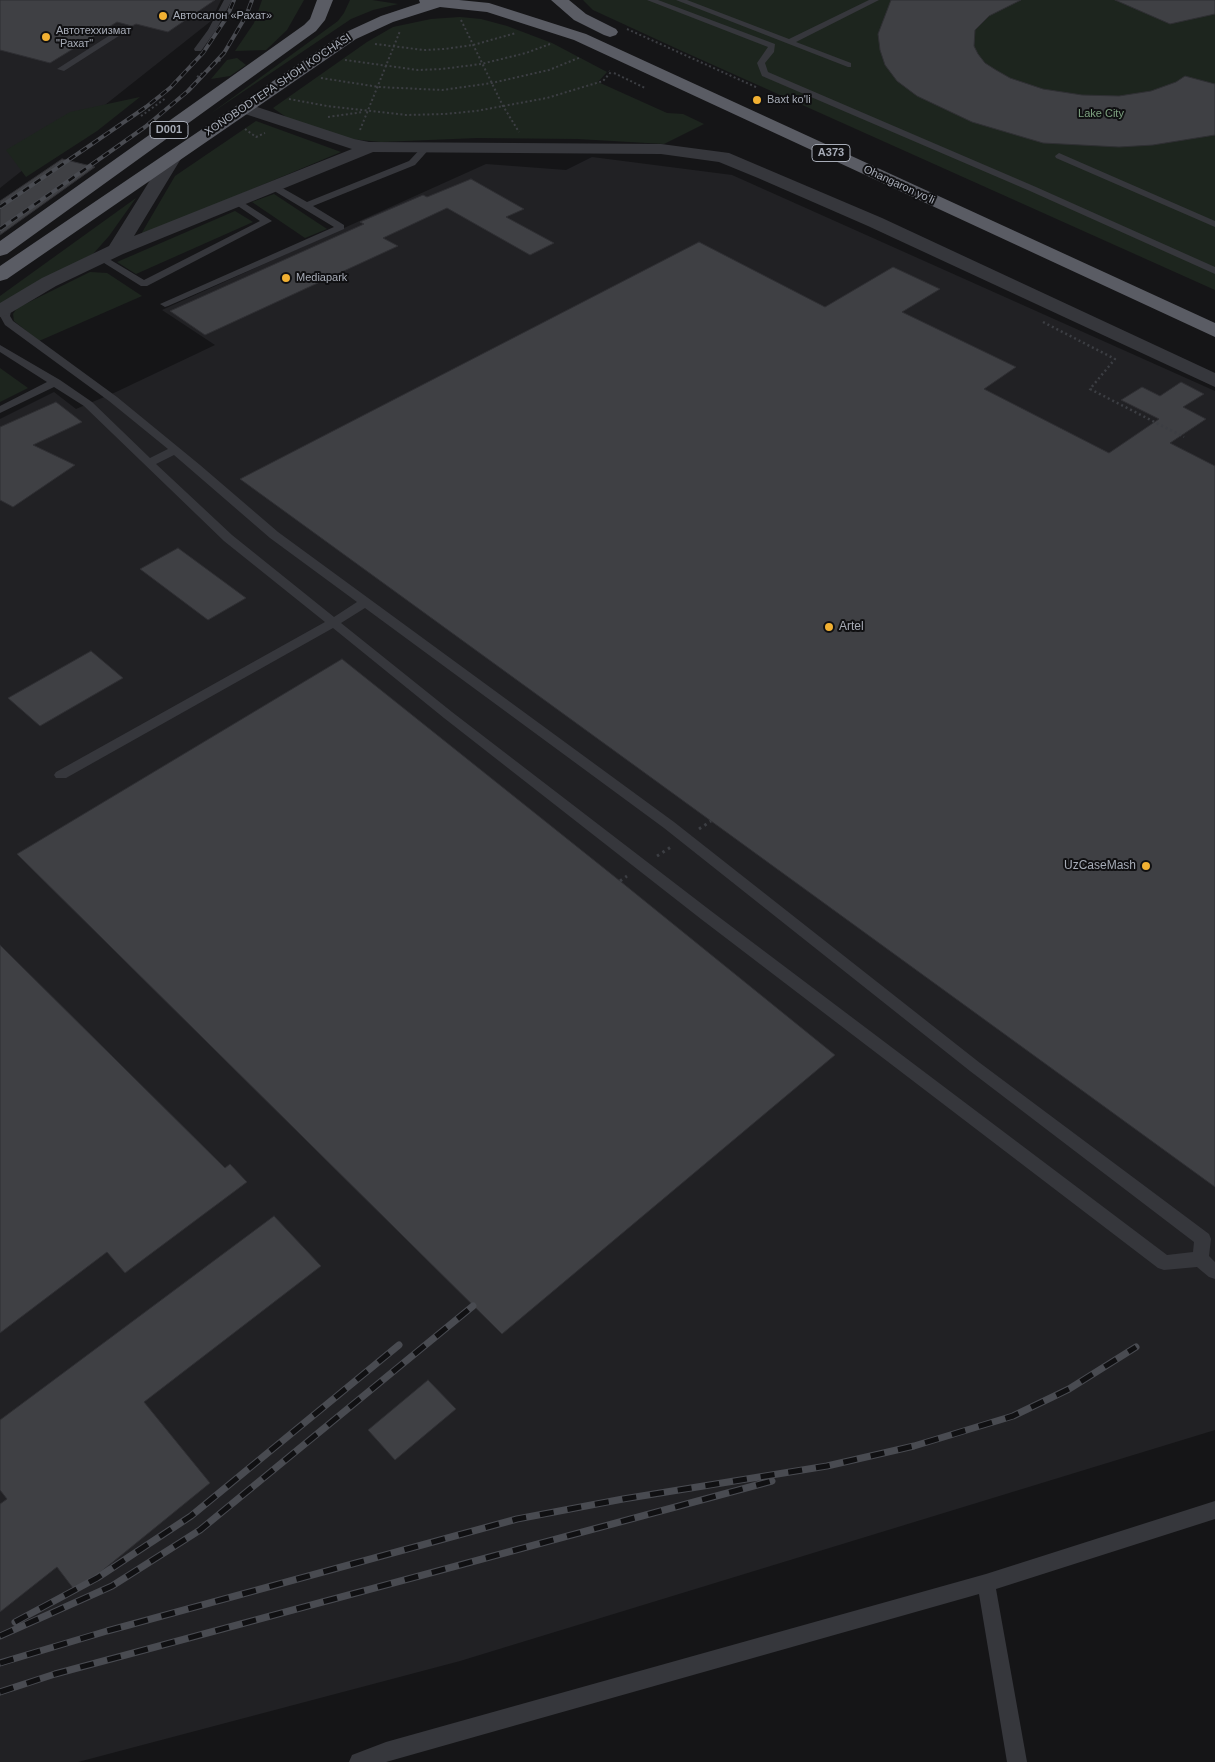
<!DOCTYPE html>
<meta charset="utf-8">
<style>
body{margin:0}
canvas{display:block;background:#151517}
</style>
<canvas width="1215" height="1762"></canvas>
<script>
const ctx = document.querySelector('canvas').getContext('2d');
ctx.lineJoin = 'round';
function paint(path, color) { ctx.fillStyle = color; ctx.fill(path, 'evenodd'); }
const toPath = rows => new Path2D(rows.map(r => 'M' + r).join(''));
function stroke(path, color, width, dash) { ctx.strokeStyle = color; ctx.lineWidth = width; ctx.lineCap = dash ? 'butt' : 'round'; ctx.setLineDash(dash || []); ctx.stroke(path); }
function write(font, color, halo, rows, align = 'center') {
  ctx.font = font + ' Helvetica,sans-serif'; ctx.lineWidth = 4; ctx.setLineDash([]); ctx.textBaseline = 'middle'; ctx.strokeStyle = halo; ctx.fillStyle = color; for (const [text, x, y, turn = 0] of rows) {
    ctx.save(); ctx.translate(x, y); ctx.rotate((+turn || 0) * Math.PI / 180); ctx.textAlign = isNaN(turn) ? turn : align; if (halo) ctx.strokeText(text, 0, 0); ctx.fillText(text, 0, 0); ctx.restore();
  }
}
paint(toPath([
 [0,0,221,0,211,21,0,188],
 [592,157,732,175,1215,391,1215,1430,460,1661,78,1762,0,1762,0,419,54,392,76,409,116,392,215,345,162,310,486,164,566,170]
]), '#212124');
paint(toPath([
 [262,0,304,0,287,30,266,50,235,51,254,23],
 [350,0,372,0,398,4,373,10,351,19,210,114,338,21,344,13],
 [583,0,1215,0,1215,290,682,51,593,10],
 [460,17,481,19,507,26,552,43,607,72,598,82,667,113,683,114,704,124,664,144,578,139,477,138,381,142,350,139,292,121,273,108,367,42,393,27,431,19],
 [237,58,246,65,230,76,211,79,227,60],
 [140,97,97,131,26,177,6,150,70,112],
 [256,121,341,152,140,236,175,176],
 [274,194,327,229,305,238,252,202],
 [136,198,109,236,93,254,0,304,0,296],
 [235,211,253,222,136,274,117,262],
 [90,272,107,273,142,296,39,341,14,321,13,314,17,308],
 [0,368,28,388,0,402]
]), '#1d251e');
const building = toPath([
 [0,0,215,0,168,32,136,24,132,26,117,22,50,63,0,50,0,0],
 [891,0,1021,0,989,16,975,30,974,46,978,54,985,63,996,70,1010,78,1043,89,1082,95,1119,96,1151,91,1176,82,1185,76,1215,84,1215,135,1153,145,1119,147,1043,143,972,122,917,96,897,81,885,65,880,50,878,34,891,0],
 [1115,0,1215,0,1215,14,1170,24,1115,0],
 [62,159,95,167,0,235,0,201,62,159],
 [471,179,524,209,506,217,554,243,530,255,447,208,383,238,398,246,205,335,170,311,364,224,360,222,423,195,427,197,471,179],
 [699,242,825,307,893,267,940,289,902,312,1016,367,984,389,1109,453,1159,419,1121,400,1142,387,1160,396,1181,382,1204,394,1183,407,1206,419,1170,443,1215,466,1215,1187,240,479,699,242],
 [56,402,82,422,33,445,75,465,13,507,0,500,0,427,56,402],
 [178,548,246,598,208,620,140,569,178,548],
 [91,651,123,678,40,726,8,698,91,651],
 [342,659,620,881,835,1055,502,1334,17,854,342,659],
 [0,945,225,1168,230,1164,247,1182,125,1273,107,1252,0,1333,0,945],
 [274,1216,321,1266,144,1402,210,1483,76,1592,57,1567,0,1612,0,1504,7,1499,0,1490,0,1420,274,1216],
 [428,1380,456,1409,395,1460,368,1430,428,1380]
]);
paint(building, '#3f4044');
stroke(building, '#2f2f33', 1);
stroke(toPath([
 [461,20,503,106,519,132],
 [627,29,758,88],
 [375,44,424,50,444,49,473,45,516,33],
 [345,60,418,70,442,69,481,64,526,53,550,44],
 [614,73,645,88],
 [197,77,222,59],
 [321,78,379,87,442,90,492,83,549,70,581,57],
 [289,99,327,106,406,115,445,114,476,111,547,98,603,81,611,72,609,71],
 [141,116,166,98],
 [328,117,363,112],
 [245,129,256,137,265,133],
 [360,130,400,31]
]), '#3c3e43', 2, [2, 2.5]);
stroke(toPath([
 [1043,322,1115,359,1090,389,1184,437]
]), '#3c3e43', 2.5, [2, 3]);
stroke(toPath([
 [699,829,711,821],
 [657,856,671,847],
 [620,881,627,876]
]), '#3c3e43', 3, [2.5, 4]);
paint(toPath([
 [224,0,232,0,216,30,201,51,195,51,194,49,208,30,224,0],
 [647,0,658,0,775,44,774,52,765,63,768,72,1036,187,1215,267,1215,274,1030,191,762,76,757,63,768,47,647,0],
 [676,0,687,0,789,39,869,0,879,0,796,42,851,63,851,67,848,67,676,0],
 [118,30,125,32,64,71,57,69,118,30],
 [428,143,432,146,415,165,313,206,344,225,344,229,168,306,165,307,160,304,334,227,271,189,271,185,277,185,307,202,409,161,425,144,428,143],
 [1059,153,1215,221,1215,227,1056,158,1055,156,1059,153],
 [238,199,272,221,147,286,141,286,96,258,98,256,104,256,144,280,260,221,235,204,233,202,238,199],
 [7,304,12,307,10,316,13,321,117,397,200,465,278,532,674,822,980,1063,1209,1234,1211,1239,1209,1256,1215,1262,1215,1279,1209,1277,1197,1267,1164,1270,1158,1268,701,919,444,718,333,628,66,778,56,778,54,775,56,772,325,622,224,541,84,406,54,387,0,413,0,406,47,382,0,352,0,345,60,380,92,402,150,458,168,449,109,401,5,325,0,316,2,307,7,304],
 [174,455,270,538,357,602,334,617,232,535,156,464,174,455],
 [365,608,664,828,970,1071,1194,1242,1193,1252,1167,1255,711,911,452,712,341,623,365,608],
 [1215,1501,1215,1519,996,1589,1027,1762,1007,1762,979,1594,386,1762,349,1762,352,1755,386,1742,986,1574,1215,1501]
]), '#36373c');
paint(toPath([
 [245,103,354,139,369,142,661,144,729,153,882,218,1215,373,1215,387,868,226,758,178,719,162,661,154,373,152,123,254,56,286,7,315,0,317,0,303,42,278,109,246,167,153,173,152,179,153,182,157,134,236,352,149,239,112,237,108,239,104,245,103]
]), '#36373c');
paint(toPath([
 [317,0,333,0,325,20,316,31,7,254,0,256,0,241,304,25,310,19,317,0],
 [419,0,459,0,489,3,586,34,1215,323,1215,337,574,40,487,12,440,7,393,22,356,39,7,279,0,281,0,266,344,33,381,16,420,3,419,0],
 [551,0,569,0,586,14,616,29,618,32,616,35,610,37,604,35,574,20,551,0]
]), '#5a5c64');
const railFar1 = toPath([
 [0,207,146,107,170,88,203,53,227,17,234,0],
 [0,229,145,127,188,91,224,53,246,16,252,0]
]);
const rail = toPath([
 [15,1622,97,1578,191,1516,399,1345],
 [0,1636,112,1586,200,1530,473,1306],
 [0,1663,107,1631,517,1519,623,1499,827,1466,914,1446,1013,1416,1069,1389,1136,1347],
 [0,1692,55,1674,772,1481]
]);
stroke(railFar1, '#494b51', 4);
stroke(rail, '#494b51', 7);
stroke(railFar1, '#101012', 2.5, [7]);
stroke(rail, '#101012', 5, [14]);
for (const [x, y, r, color] of [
 [163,16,5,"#f1b032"],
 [46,37,5,"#f1b032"],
 [757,100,5,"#f1b032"],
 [286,278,5,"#f1b032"],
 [829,627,5,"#f1b032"],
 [1146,866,5,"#f1b032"]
]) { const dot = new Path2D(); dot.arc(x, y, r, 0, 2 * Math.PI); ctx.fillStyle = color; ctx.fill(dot); stroke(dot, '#101012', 2); }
write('11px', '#a7acb7', '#101012', [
 ["Автосалон «Рахат»",173,16],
 ["Автотеххизмат",56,31],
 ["\"Рахат\"",56,44],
 ["Baxt ko'li",767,100],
 ["Mediapark",296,278]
], 'left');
write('11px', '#a7acb7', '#101012', [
 ["XONOBODTEPA SHOH KO'CHASI",278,85,-34],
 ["Ohangaron yoʻli",899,185,25]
]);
write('11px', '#7ea280', '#101012', [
 ["Lake City",1101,114]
]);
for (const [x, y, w] of [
 [169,130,38],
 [831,153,38]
]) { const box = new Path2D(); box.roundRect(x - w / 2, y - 8.5, w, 17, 4); ctx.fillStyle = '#101012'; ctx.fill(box); stroke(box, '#a7acb7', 1); }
write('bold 11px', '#a7acb7', null, [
 ["D001",169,130],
 ["A373",831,153]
]);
write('12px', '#a7acb7', '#101012', [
 ["Artel",839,627],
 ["UzCaseMash",1136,866,"right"]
], 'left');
</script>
